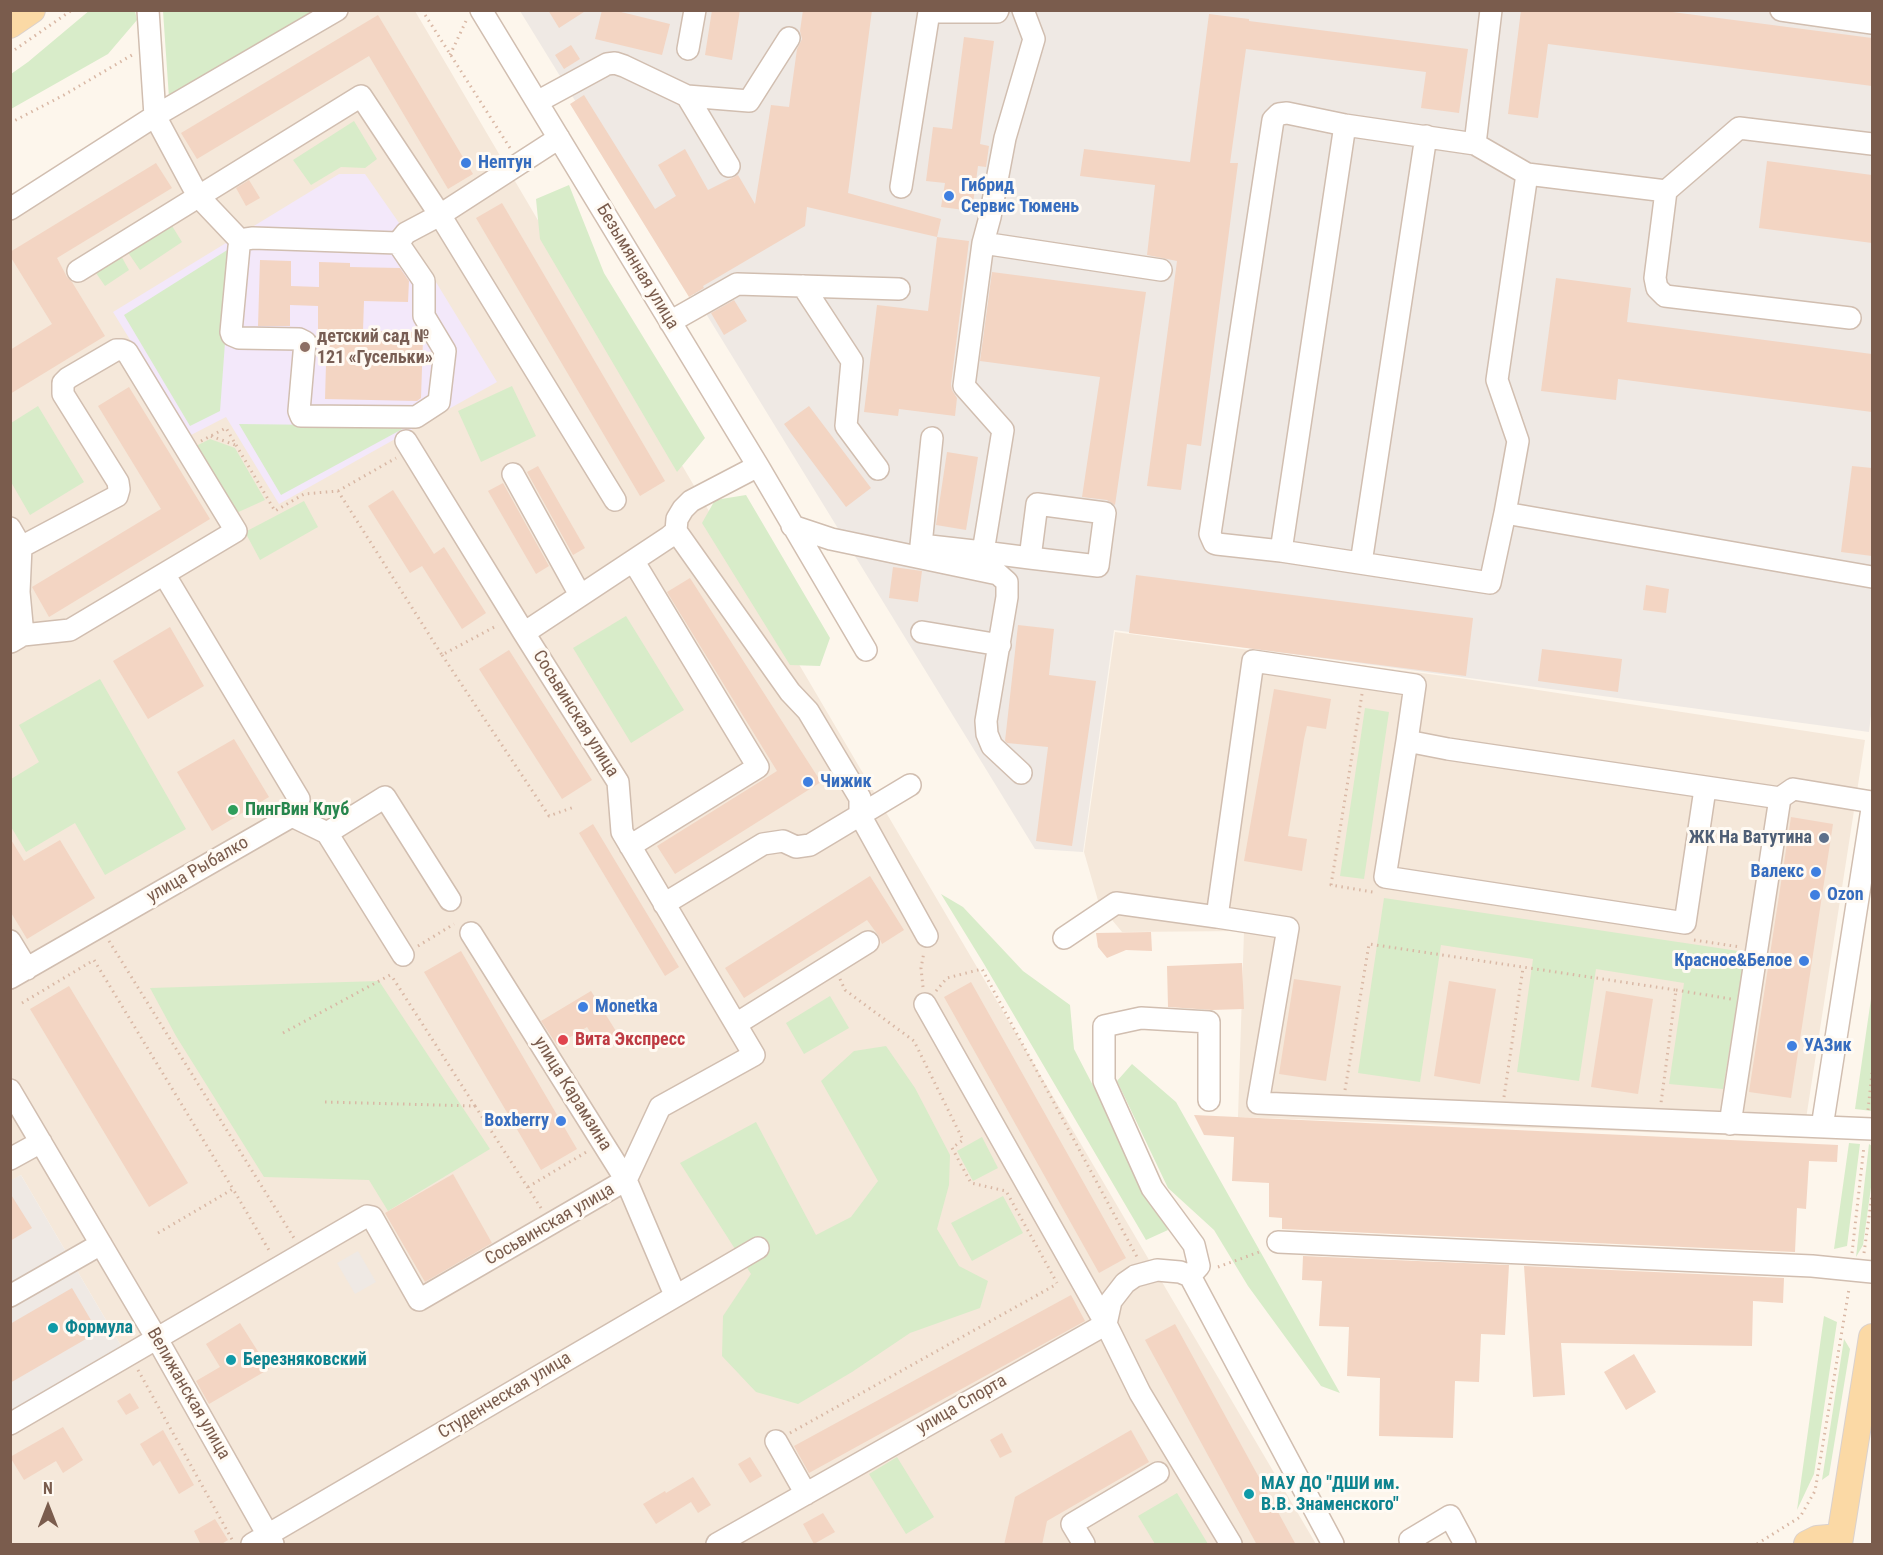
<!DOCTYPE html>
<meta charset="utf-8">
<style>
body{margin:0}
#map{position:relative;width:1883px;height:1555px;overflow:hidden;background:#fdf6ec;font-family:"Roboto Condensed",sans-serif}
canvas{display:block}
.frame{position:absolute;inset:0;border:12px solid #7a5c4d;pointer-events:none}
.north{position:absolute;left:18px;top:1477px;width:60px;height:60px;-webkit-text-stroke:4px #fffaf3;paint-order:stroke;rotate:0deg;font-size:16px;font-weight:700;line-height:24px;text-align:center;color:#7a5c4d}
.north::after{content:'';display:block;margin:auto;width:21px;height:27px;background:#7a5c4d;clip-path:polygon(50% 0,100% 100%,50% 72%,0 100%)}
</style>
<div id="map">
<canvas width="1883" height="1555"></canvas>
<div class="frame"></div>
<div class="north">N</div>
</div>
<script>
const ctx = document.querySelector('canvas').getContext('2d');
ctx.lineJoin = 'round';
function paint(path, color) { ctx.fillStyle = color; ctx.fill(path, 'evenodd'); }
const toPath = rows => new Path2D(rows.map(r => 'M' + r).join(''));
function stroke(path, color, width, dash) { ctx.strokeStyle = color; ctx.lineWidth = width; ctx.lineCap = dash ? 'butt' : 'round'; ctx.setLineDash(dash || []); ctx.stroke(path); }
function write(font, color, halo, rows, align = 'center') {
  ctx.font = font + ' "Roboto Condensed",sans-serif'; ctx.lineWidth = 6; ctx.setLineDash([]); ctx.textBaseline = 'middle'; ctx.strokeStyle = halo; ctx.fillStyle = color; for (const [text, x, y, turn = 0] of rows) {
    ctx.save(); ctx.translate(x, y); ctx.rotate((+turn || 0) * Math.PI / 180); ctx.textAlign = isNaN(turn) ? turn : align; if (halo) ctx.strokeText(text, 0, 0); ctx.fillText(text, 0, 0); ctx.restore();
  }
}
paint(toPath([
 [352,11,415,11,1316,1544,11,1544,11,1410,123,1349,21,1175,11,1181,10,211],
 [1115,632,1466,679,1865,740,1803,1138,1238,1117,1244,931,1122,932,1099,904,1084,852]
]), '#f5e8da');
paint(toPath([
 [520,11,1872,11,1872,706,1869,732,1114,630,1083,852,1035,849],
 [21,1175,123,1349,11,1410,10,1181],
 [358,1251,376,1282,355,1294,337,1263]
]), '#efe9e4');
paint(toPath([
 [339,174,365,174,406,233,497,382,279,504,226,417,189,436,113,312]
]), '#f3e8fa');
paint(toPath([
 [90,10,135,11,137,20,108,54,11,109,11,74,28,62],
 [163,11,312,11,286,29,169,98],
 [354,121,377,159,365,168,341,167,311,185,293,160],
 [569,185,604,273,705,438,677,472,540,239,536,199],
 [169,221,182,242,140,270,125,248],
 [232,247,220,411,190,426,124,315],
 [120,254,129,270,105,286,94,270],
 [512,386,536,436,481,462,458,411],
 [38,406,84,482,30,515,11,482,11,423],
 [239,424,408,426,281,495],
 [210,439,235,448,265,500,232,515,190,449],
 [746,495,830,638,820,666,790,665,702,523,715,500],
 [304,501,318,527,260,560,245,532],
 [626,616,684,710,631,743,573,648],
 [100,679,186,829,105,875,75,823,26,852,10,825,11,779,39,762,19,725],
 [1365,708,1389,712,1364,879,1340,876],
 [941,894,963,907,1023,971,1070,1005,1074,1049,1168,1230,1146,1240,984,964],
 [1384,898,1745,952,1723,1089,1669,1084,1684,983,1596,969,1579,1081,1517,1072,1533,959,1441,945,1420,1082,1358,1073],
 [379,981,490,1149,388,1211,369,1180,264,1177,176,1036,150,988],
 [1872,992,1872,1111,1855,1109],
 [830,996,849,1028,804,1054,786,1023],
 [886,1046,915,1088,950,1155,949,1185,937,1229,959,1266,988,1281,980,1308,910,1333,852,1372,798,1404,756,1392,722,1356,723,1316,751,1274,680,1163,756,1122,816,1235,851,1217,878,1181,821,1081,854,1051],
 [1132,1064,1176,1102,1340,1393,1321,1386,1248,1286,1214,1230,1168,1188,1117,1081],
 [982,1137,998,1168,973,1181,957,1151],
 [1849,1143,1860,1144,1847,1246,1834,1249],
 [1869,1144,1872,1146,1872,1180,1863,1245,1856,1257],
 [1003,1196,1023,1233,972,1261,951,1223],
 [1824,1316,1837,1322,1814,1474,1797,1510],
 [1844,1339,1850,1349,1829,1475,1822,1480],
 [897,1457,934,1517,906,1534,869,1474],
 [1177,1493,1208,1544,1155,1544,1138,1516]
]), '#d8ecc9');
paint(toPath([
 [548,10,587,10,559,28],
 [602,10,613,10,670,24,662,55,595,39],
 [712,10,740,10,732,60,705,55],
 [803,10,872,10,848,193,941,219,937,237,807,207,805,226,703,286,704,288,689,297,570,104,584,95,655,209,676,196,658,165,685,149,708,190,738,175,755,204,771,105,789,107,797,49,802,39,800,31],
 [1521,10,1657,10,1872,38,1872,86,1548,44,1538,118,1508,114],
 [1209,14,1249,19,1249,21,1468,49,1459,113,1421,108,1426,72,1246,49,1230,163,1238,163,1201,446,1187,444,1181,490,1147,486,1177,261,1147,255,1155,185,1080,176,1084,149,1190,162],
 [378,15,473,174,448,189,369,56,197,159,181,133],
 [964,37,994,41,980,144,989,146,986,167,978,166,972,211,941,207,945,183,926,181,933,127,952,129],
 [571,45,580,59,564,69,555,55],
 [1767,161,1872,175,1872,243,1759,228],
 [156,163,172,188,57,258,67,277,72,282,105,336,10,394,10,350,52,324,10,256,10,252],
 [249,180,260,198,246,206,236,188],
 [502,203,665,481,640,496,476,218],
 [937,237,969,241,951,384,952,390,957,398,955,416,899,409,898,416,864,412,877,305,928,311],
 [260,260,291,261,291,286,319,287,319,262,350,263,350,267,400,268,409,281,408,302,364,301,363,331,419,332,423,339,421,398,417,401,325,399,327,329,318,329,318,306,290,305,290,326,258,326],
 [992,272,1146,292,1115,505,1107,500,1082,497,1100,377,980,361],
 [1556,278,1631,288,1627,322,1872,354,1872,412,1618,379,1616,400,1541,391],
 [734,300,747,321,724,335,711,313],
 [129,387,210,519,49,617,32,587,161,509,98,406],
 [809,406,871,488,846,507,784,424],
 [947,452,978,457,966,530,936,525],
 [538,466,585,548,573,555,527,472],
 [1852,466,1872,468,1872,556,1841,552],
 [503,483,549,566,536,574,488,491],
 [393,490,434,554,444,547,486,613,462,629,422,566,410,573,368,506],
 [893,567,922,571,918,602,889,598],
 [1136,575,1473,618,1466,676,1129,633],
 [690,578,821,782,675,874,657,846,777,771,667,592],
 [1646,585,1669,589,1666,613,1643,610],
 [1018,625,1054,629,1049,675,1096,681,1072,846,1036,841,1048,747,1007,743,1005,741],
 [170,627,204,686,148,719,113,661],
 [1542,649,1622,659,1618,692,1538,681],
 [509,650,592,780,562,799,479,669],
 [1274,689,1331,699,1326,729,1307,726,1304,739,1288,836,1307,839,1302,871,1244,861],
 [234,739,269,797,212,831,177,772],
 [1791,817,1833,824,1791,1098,1749,1092],
 [593,824,679,967,665,976,579,833],
 [10,838,24,861,60,840,95,898,27,939,10,911],
 [870,876,904,930,882,944,878,935,867,920,744,998,725,968],
 [1151,932,1152,951,1126,950,1107,958,1098,947,1096,933],
 [461,951,577,1149,541,1170,424,972],
 [1242,963,1244,1009,1212,1010,1168,1007,1167,966],
 [1294,979,1341,986,1326,1081,1279,1074],
 [1449,981,1496,989,1480,1084,1434,1076],
 [971,982,1126,1258,1099,1273,944,997],
 [69,986,188,1183,149,1207,30,1009],
 [591,991,619,1036,600,1047,587,1027,557,1045,541,1021],
 [1606,991,1653,999,1638,1094,1591,1087],
 [1194,1115,1838,1145,1837,1162,1809,1161,1806,1209,1797,1208,1795,1252,1282,1229,1282,1218,1269,1217,1269,1183,1232,1181,1234,1137,1204,1135],
 [453,1174,492,1243,425,1282,385,1213],
 [10,1193,32,1228,10,1241],
 [1303,1256,1509,1265,1505,1335,1481,1334,1479,1382,1455,1381,1453,1438,1379,1436,1380,1378,1347,1376,1349,1327,1319,1326,1322,1281,1302,1280],
 [1524,1266,1784,1278,1783,1303,1753,1301,1752,1346,1561,1343,1565,1395,1533,1397],
 [72,1288,98,1332,10,1383,10,1324],
 [1071,1295,1085,1321,809,1473,794,1446],
 [240,1323,269,1369,209,1404,196,1381,220,1367,206,1344],
 [1175,1324,1296,1545,1257,1545,1145,1340],
 [1634,1354,1656,1392,1626,1410,1604,1372],
 [130,1393,139,1408,126,1415,117,1401],
 [63,1427,83,1460,63,1473,56,1461,24,1480,10,1457],
 [163,1430,194,1485,179,1494,160,1461,153,1466,140,1444],
 [1131,1430,1149,1462,1047,1521,1042,1545,1004,1545,1015,1497],
 [1002,1433,1012,1452,1000,1458,990,1440],
 [750,1457,762,1476,750,1483,738,1464],
 [693,1477,711,1505,698,1513,691,1502,656,1524,643,1504,665,1491,666,1493],
 [823,1513,835,1532,814,1544,803,1524],
 [215,1519,228,1540,220,1545,201,1545,194,1531]
]), '#f3d5c3');
const minor = toPath([
 [148,10,155,116,198,196,236,236,241,242],
 [481,10,758,466,866,650],
 [1781,10,1872,23],
 [688,49,695,10],
 [687,96,749,101,789,38],
 [537,102,607,64,615,63,624,66,687,96,729,166],
 [559,138,440,215,615,500],
 [1475,144,1491,10],
 [1872,144,1739,128,1666,191,1527,174,1475,144,1345,125,1287,113,1279,114,1273,120,1210,534,1214,543,1217,544,1281,551,1490,583,1505,513,1872,577],
 [901,187,929,12,997,12,998,10],
 [1666,191,1655,278,1657,288,1665,296,1850,318],
 [10,209,155,116,337,10],
 [983,243,1161,270],
 [78,271,361,96,440,215,406,233,398,243,424,281,424,316,445,351,439,402,416,417,301,416,299,411,305,342,299,339,239,338,232,335,231,332,239,247,241,242,246,239,253,238,398,243],
 [803,286,852,361,846,426,878,469],
 [670,322,737,284,899,289],
 [932,438,921,545,983,552,1003,430,964,386,983,243,990,217,1005,138,1034,39,1023,10],
 [513,474,580,595],
 [1505,513,1518,441,1497,380,1527,174],
 [792,526,831,539,998,574,1007,582,1007,597,986,721,987,734,992,746,1021,773],
 [10,528,21,547,19,592,23,635,11,642],
 [21,547,117,496,119,489,118,482,63,394,63,383,68,378,116,350,122,350,127,352,236,531,70,630,23,635],
 [1281,551,1345,125],
 [983,552,1030,558,1098,566,1105,513,1037,504,1030,558],
 [1361,563,1426,136],
 [164,574,299,799,292,816],
 [922,632,1000,645],
 [524,633,669,537,676,531,677,519,683,509,691,501,758,466],
 [1407,741,1415,685,1253,661,1217,917,1288,928,1258,1103,1872,1129],
 [910,785,860,815,927,936],
 [1705,789,1685,923,1385,877,1407,741,1448,749,1780,798,1793,789,1872,802],
 [327,833,403,955],
 [630,846,758,767,634,562],
 [664,904,763,844,783,841,796,847,810,845,860,815,860,798,808,711,790,692,676,531],
 [471,933,626,1180,675,1295],
 [1064,938,1116,903,1217,917],
 [10,941,27,969],
 [10,978,292,816,327,833,385,797,450,900],
 [925,1004,1106,1324,1140,1393,1231,1544],
 [736,1024,868,942],
 [10,1090,157,1339,273,1544],
 [1730,1124,1780,798],
 [1822,1127,1872,809],
 [10,1159,41,1142],
 [1278,1242,1812,1266,1872,1272],
 [1190,1276,1199,1266,1194,1245,1152,1188,1104,1081,1104,1026,1141,1018,1209,1022,1209,1100],
 [1190,1276,1333,1544],
 [10,1296,101,1244],
 [10,1424,367,1216,372,1217,419,1300,626,1180,660,1107,754,1055,622,832,618,782,524,633,406,441],
 [776,1441,806,1494],
 [252,1544,758,1248],
 [717,1544,1106,1324,1111,1301,1125,1283,1135,1276,1157,1270,1180,1272,1190,1276],
 [1084,1544,1072,1524,1158,1473],
 [1413,1544,1410,1540,1450,1516,1465,1544]
]);
const major = toPath([
 [10,25,32,10],
 [1807,1544,1817,1539,1840,1537],
 [1839,1544,1872,1337]
]);
stroke(minor, '#d1beb0', 24);
stroke(major, '#dad1cd', 28);
stroke(toPath([
 [422,10,510,148],
 [10,53,72,10],
 [450,55,466,21],
 [10,123,64,95,132,55],
 [211,436,235,445],
 [201,441,226,428,275,511,304,494,338,491,442,655,498,625],
 [338,491,396,458],
 [442,655,549,816,574,807],
 [1362,694,1331,885,1373,892],
 [1694,940,1740,947],
 [109,941,294,1238],
 [418,946,454,924],
 [840,979,845,990,914,1041,963,1140,952,1148,971,1183,1006,1191,1057,1283],
 [923,987,921,968,924,952],
 [1676,990,1731,999],
 [936,991,947,978,982,969,1137,1257],
 [22,1003,94,960,233,1189],
 [283,1033,392,974],
 [1345,1090,1369,944,1676,990,1661,1103],
 [1504,1097,1523,968],
 [325,1102,475,1106,391,975],
 [475,1106,541,1208],
 [1868,1110,1872,1073],
 [528,1187,588,1151],
 [158,1233,233,1189,270,1252],
 [1852,1253,1864,1146],
 [1864,1253,1872,1195],
 [1218,1267,1262,1251],
 [138,1370,234,1543],
 [790,1433,1057,1284],
 [1757,1544,1800,1517,1815,1491,1849,1289]
]), '#d9b8a5', 3, [1.5, 4.5]);
stroke(minor, '#fff', 21);
stroke(major, '#fbd9a5', 26);
for (const [x, y, r, color] of [
 [466,163,6,"#3f7fe0"],
 [949,196,6,"#3f7fe0"],
 [305,347,6,"#8d6e63"],
 [808,782,6,"#3f7fe0"],
 [233,810,6,"#2e9e5b"],
 [1824,838,6,"#5c6f8a"],
 [1816,872,6,"#3f7fe0"],
 [1815,895,6,"#3f7fe0"],
 [1804,961,6,"#3f7fe0"],
 [583,1007,6,"#3f7fe0"],
 [563,1040,6,"#e0444e"],
 [1792,1046,6,"#3f7fe0"],
 [561,1121,6,"#3f7fe0"],
 [53,1328,6,"#0f9aa8"],
 [231,1360,6,"#0f9aa8"],
 [1249,1494,6,"#0f9aa8"]
]) { const dot = new Path2D(); dot.arc(x, y, r, 0, 2 * Math.PI); ctx.fillStyle = color; ctx.fill(dot); stroke(dot, '#fffaf3', 2); }
write('bold 18px', '#366cbe', '#fffaf3', [
 ["Нептун",478,163],
 ["Гибрид",961,186],
 ["Сервис Тюмень",961,207],
 ["Чижик",820,782],
 ["Валекс",1804,872,"right"],
 ["Ozon",1827,895],
 ["Красное&Белое",1792,961,"right"],
 ["Monetka",595,1007],
 ["УАЗик",1804,1046],
 ["Boxberry",549,1121,"right"]
], 'left');
write('18px', '#7a5c4d', '#fffaf3', [
 ["Безымянная улица",637,267,59],
 ["Сосьвинская улица",575,714,58],
 ["улица Рыбалко",198,870,-30],
 ["улица Карамзина",572,1094,58],
 ["Сосьвинская улица",550,1225,-30],
 ["Велижанская улица",188,1394,60],
 ["Студенческая улица",505,1396,-31],
 ["улица Спорта",962,1405,-30]
]);
write('bold 18px', '#785e54', '#fffaf3', [
 ["детский сад №",317,337],
 ["121 «Гусельки»",317,358]
], 'left');
write('bold 18px', '#27864d', '#fffaf3', [
 ["ПингВин Клуб",245,810]
], 'left');
write('bold 18px', '#4e5e75', '#fffaf3', [
 ["ЖК На Ватутина",1812,838]
], 'right');
write('bold 18px', '#be3a42', '#fffaf3', [
 ["Вита Экспресс",575,1040]
], 'left');
write('bold 18px', '#0d838f', '#fffaf3', [
 ["Формула",65,1328],
 ["Березняковский",243,1360],
 ["МАУ ДО \"ДШИ им.",1261,1484],
 ["В.В. Знаменского\"",1261,1505]
], 'left');
</script>
